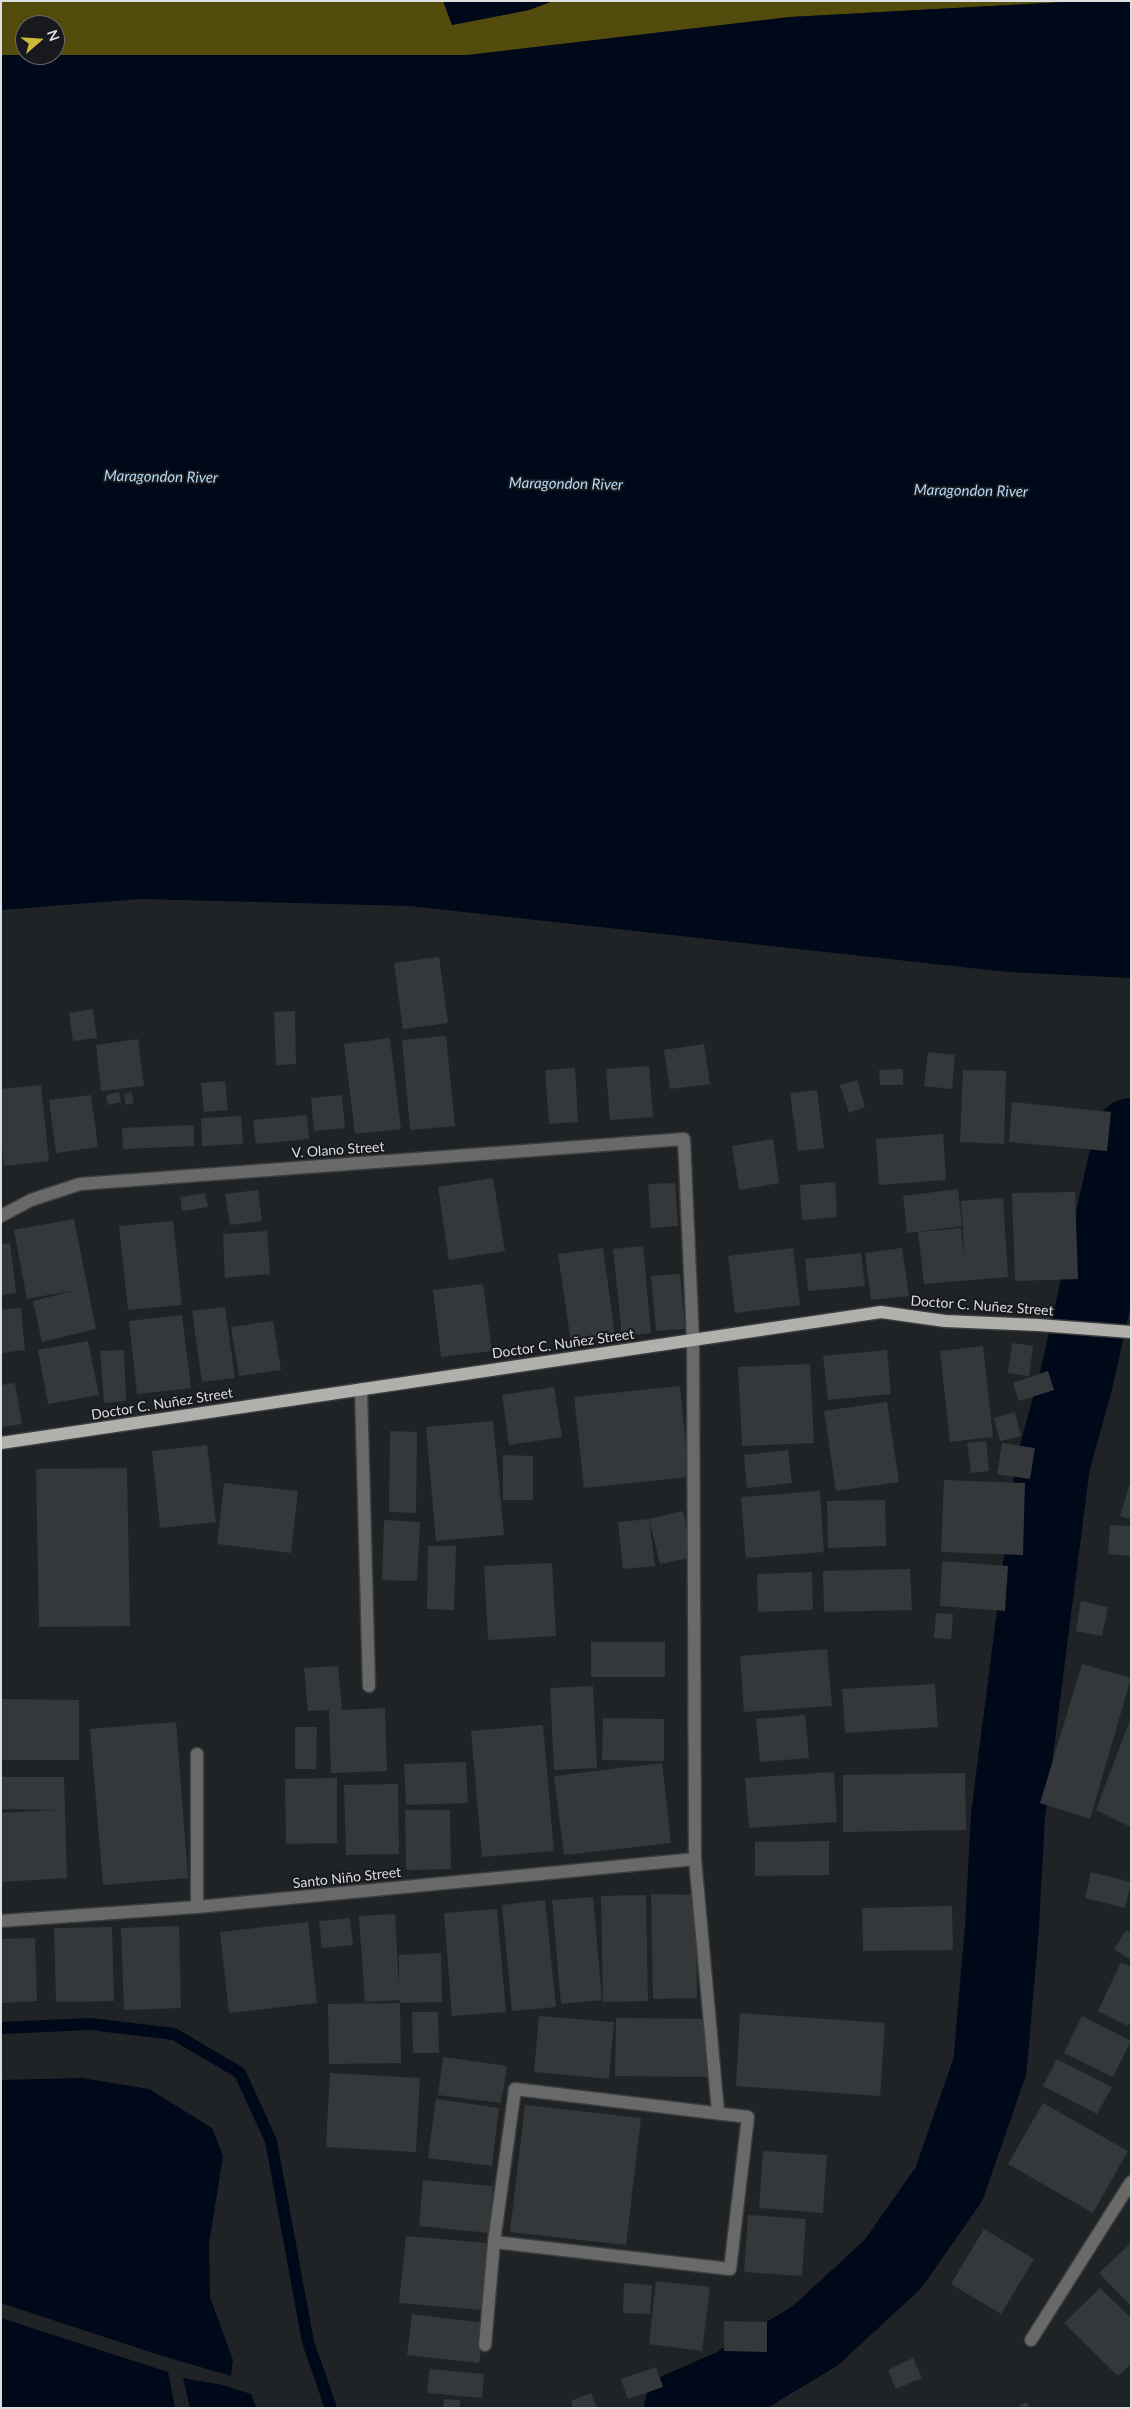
<!DOCTYPE html>
<meta charset="utf-8">
<style>
body{margin:0}
#map{position:relative;width:1132px;height:2409px;overflow:hidden;background:#202325;font-family:Lato,sans-serif}
canvas{display:block}
.frame{position:absolute;inset:0;border:2px solid #dcdedf;pointer-events:none}
.north{position:absolute;left:15px;top:15px;width:50px;height:50px;box-sizing:border-box;background:#17191c;border:1px solid #66686a;border-radius:50%;rotate:71deg;font-size:14px;font-weight:700;line-height:20px;text-align:center;color:#dcdedf}
.north::after{content:'';display:block;margin:auto;width:18px;height:22px;background:#cbba39;clip-path:polygon(50% 0,100% 100%,50% 72%,0 100%)}
</style>
<div id="map">
<canvas width="1132" height="2409"></canvas>
<div class="frame"></div>
<div class="north">N</div>
</div>
<script>
const ctx = document.querySelector('canvas').getContext('2d');
ctx.lineJoin = 'round';
function paint(path, color) { ctx.fillStyle = color; ctx.fill(path, 'evenodd'); }
const toPath = rows => new Path2D(rows.map(r => 'M' + r).join(''));
function stroke(path, color, width, dash) { ctx.strokeStyle = color; ctx.lineWidth = width; ctx.lineCap = dash ? 'butt' : 'round'; ctx.setLineDash(dash || []); ctx.stroke(path); }
function write(font, color, halo, rows, align = 'center') {
  ctx.font = font + ' Lato,sans-serif'; ctx.lineWidth = 4; ctx.setLineDash([]); ctx.textBaseline = 'middle'; ctx.strokeStyle = halo; ctx.fillStyle = color; for (const [text, x, y, turn = 0] of rows) {
    ctx.save(); ctx.translate(x, y); ctx.rotate((+turn || 0) * Math.PI / 180); ctx.textAlign = isNaN(turn) ? turn : align; if (halo) ctx.strokeText(text, 0, 0); ctx.fillText(text, 0, 0); ctx.restore();
  }
}
paint(toPath([
 [1,1,443,1,452,25,529,10,553,1,1118,1,1065,2,790,17,468,55,357,57,1,55],
 [25,25,55,25,55,55,25,55]
]), '#534b0c');
paint(toPath([
 [443,1,553,1,529,10,452,25],
 [1131,1,1131,978,1007,972,409,906,141,899,1,910,1,55,468,55,790,17,1065,2],
 [82,2078,149,2089,212,2128,223,2156,209,2244,210,2297,233,2360,231,2376,159,2355,1,2303,1,2080],
 [1,2318,168,2372,175,2408,1,2408],
 [183,2378,223,2385,251,2394,256,2408,190,2408]
]), '#00091a');
stroke(toPath([
 [1,2028,90,2024,174,2034,240,2073,271,2141,308,2342,331,2408]
]), '#00091a', 12);
stroke(toPath([
 [681,2408,732,2386,815,2336,893,2264,949,2184,990,2066,1002,1927,1008,1816,1053,1464,1076,1381,1131,1135]
]), '#00091a', 74);
paint(toPath([
 [439,957,448,1023,403,1029,394,963],
 [93,1009,97,1038,73,1041,69,1013],
 [295,1011,296,1064,276,1065,274,1012],
 [446,1036,455,1126,410,1130,402,1040],
 [390,1038,401,1129,355,1134,344,1044],
 [138,1039,144,1086,101,1091,96,1045],
 [704,1044,710,1084,670,1089,664,1050],
 [928,1052,955,1055,952,1089,924,1086],
 [649,1066,653,1117,610,1120,606,1069],
 [575,1068,578,1122,549,1124,545,1070],
 [903,1069,903,1085,880,1085,879,1070],
 [963,1070,1006,1071,1004,1144,960,1142],
 [857,1080,865,1107,849,1113,840,1085],
 [225,1081,228,1110,204,1112,201,1083],
 [41,1085,49,1161,4,1166,1,1138,1,1089],
 [817,1090,824,1148,798,1151,790,1093],
 [119,1092,121,1102,108,1105,106,1095],
 [131,1092,134,1103,126,1105,124,1094],
 [91,1095,98,1147,56,1153,49,1100],
 [342,1095,345,1128,314,1131,311,1098],
 [1012,1102,1111,1112,1107,1151,1009,1142],
 [307,1115,309,1139,256,1144,253,1120],
 [241,1116,243,1144,202,1146,201,1118],
 [194,1125,194,1146,123,1149,122,1128],
 [943,1134,946,1180,879,1185,876,1139],
 [773,1139,779,1183,739,1190,732,1146],
 [493,1178,505,1251,449,1260,438,1187],
 [835,1182,837,1217,802,1220,800,1185],
 [675,1183,678,1226,651,1228,648,1184],
 [958,1189,962,1226,907,1233,903,1196],
 [258,1190,262,1221,230,1225,225,1194],
 [1075,1192,1078,1279,1015,1281,1012,1193],
 [205,1193,208,1207,182,1211,180,1197],
 [1003,1198,1008,1277,924,1284,918,1232,961,1228,965,1262,961,1201],
 [74,1219,96,1329,42,1342,33,1301,76,1290,27,1299,14,1230],
 [173,1221,182,1305,128,1310,119,1226],
 [267,1231,270,1274,225,1278,223,1234],
 [10,1243,16,1293,1,1295,1,1244],
 [643,1246,651,1333,622,1336,613,1249],
 [603,1248,615,1336,571,1342,558,1254],
 [793,1248,800,1305,735,1313,728,1256],
 [902,1248,909,1296,871,1300,865,1253],
 [861,1253,865,1286,808,1291,805,1259],
 [680,1274,685,1329,656,1331,651,1276],
 [483,1284,492,1351,441,1357,433,1290],
 [225,1307,235,1378,202,1382,192,1311],
 [21,1308,25,1350,1,1353,1,1310],
 [182,1315,191,1388,137,1394,129,1321],
 [273,1321,281,1370,239,1376,231,1327],
 [88,1341,99,1395,48,1404,38,1350],
 [1012,1343,1033,1346,1029,1376,1008,1373],
 [983,1346,993,1437,950,1442,940,1351],
 [124,1350,126,1401,104,1403,100,1351],
 [887,1350,891,1394,828,1400,823,1356],
 [810,1364,814,1443,742,1446,738,1367],
 [1048,1371,1054,1390,1019,1401,1013,1383],
 [15,1383,22,1424,1,1427,1,1385],
 [680,1386,689,1477,584,1488,574,1397],
 [554,1387,562,1437,509,1445,502,1395],
 [887,1402,899,1482,836,1491,824,1411],
 [1015,1412,1021,1436,1000,1441,994,1418],
 [493,1421,504,1535,436,1541,426,1427],
 [390,1431,417,1432,416,1513,389,1512],
 [986,1441,989,1471,971,1473,967,1443],
 [1002,1443,1035,1448,1030,1479,997,1474],
 [207,1445,216,1522,160,1528,152,1451],
 [788,1450,792,1483,747,1488,744,1455],
 [503,1455,533,1456,533,1500,503,1500],
 [127,1468,130,1626,39,1627,36,1469],
 [944,1480,1025,1483,1023,1555,941,1552],
 [224,1483,298,1491,291,1553,217,1544],
 [1129,1486,1131,1486,1131,1519,1120,1516],
 [820,1491,824,1552,746,1558,741,1497],
 [885,1500,886,1546,828,1548,827,1501],
 [683,1511,693,1557,660,1564,649,1519],
 [649,1519,655,1566,623,1569,618,1522],
 [384,1520,420,1522,417,1581,382,1580],
 [1110,1525,1131,1526,1131,1556,1108,1554],
 [428,1546,456,1546,454,1610,427,1609],
 [942,1561,1008,1566,1005,1611,940,1606],
 [552,1563,556,1636,488,1640,484,1566],
 [910,1569,912,1610,824,1612,823,1571],
 [812,1572,813,1610,758,1612,757,1574],
 [1081,1601,1108,1607,1102,1636,1076,1631],
 [936,1613,953,1614,951,1639,934,1638],
 [591,1642,665,1642,665,1677,591,1677],
 [827,1649,832,1706,744,1712,740,1656],
 [1082,1664,1131,1678,1090,1819,1040,1803],
 [338,1666,342,1710,385,1708,387,1771,331,1773,329,1710,308,1711,304,1668],
 [935,1684,938,1727,845,1733,842,1689],
 [593,1686,597,1768,554,1770,550,1688],
 [2,1699,79,1700,79,1760,2,1760],
 [805,1715,809,1758,760,1762,756,1719],
 [1131,1717,1131,1827,1096,1810],
 [603,1718,664,1719,664,1761,602,1760],
 [176,1722,188,1878,103,1885,90,1729],
 [543,1725,554,1851,482,1857,471,1731],
 [295,1727,317,1727,316,1769,295,1769],
 [466,1762,468,1803,406,1805,404,1764],
 [662,1763,671,1843,564,1855,554,1776],
 [834,1772,837,1822,749,1828,745,1778],
 [965,1773,966,1830,843,1832,843,1775],
 [1,1777,64,1777,67,1878,1,1882,1,1813,57,1810,1,1809],
 [337,1778,337,1843,286,1844,285,1779],
 [398,1784,399,1854,346,1855,344,1785],
 [405,1810,450,1810,451,1869,406,1870],
 [829,1841,829,1875,755,1876,755,1842],
 [1091,1872,1131,1882,1125,1908,1085,1898],
 [651,1894,696,1895,697,1998,653,1999],
 [646,1895,648,2001,603,2002,601,1896],
 [593,1897,602,2000,561,2004,552,1900],
 [545,1900,556,2007,512,2011,502,1905],
 [952,1906,953,1950,863,1951,862,1908],
 [497,1909,506,2012,452,2016,444,1913],
 [395,1914,399,1989,399,1955,441,1953,442,2002,400,2003,400,2000,365,2002,359,1916],
 [350,1918,353,1945,322,1948,319,1921],
 [308,1922,317,2003,229,2013,220,1932],
 [179,1926,181,2008,124,2010,121,1928],
 [112,1927,114,2001,56,2002,54,1928],
 [1126,1930,1131,1933,1131,1960,1114,1949],
 [35,1938,37,2001,1,2003,1,1939],
 [1121,1962,1131,1967,1131,2021,1128,2026,1098,2011],
 [400,2003,401,2063,329,2064,328,2004],
 [412,2012,438,2012,439,2053,413,2053],
 [740,2013,885,2023,880,2096,736,2086],
 [539,2016,614,2022,609,2079,534,2072],
 [1082,2016,1131,2041,1113,2077,1064,2053],
 [616,2018,709,2019,708,2077,615,2076],
 [443,2057,507,2066,501,2103,438,2095],
 [1057,2059,1112,2087,1097,2114,1043,2086],
 [330,2073,420,2078,416,2152,326,2147],
 [436,2099,499,2108,492,2166,428,2158],
 [1043,2103,1128,2151,1093,2213,1008,2164],
 [525,2105,641,2118,626,2245,510,2232],
 [763,2151,827,2155,823,2213,759,2208],
 [423,2180,493,2186,489,2233,419,2226],
 [748,2215,806,2219,802,2276,744,2272],
 [984,2229,1034,2259,1001,2314,951,2284],
 [406,2236,487,2243,482,2310,399,2303],
 [1131,2243,1131,2306,1099,2273],
 [656,2281,710,2287,702,2351,649,2344],
 [624,2283,652,2285,650,2314,623,2313],
 [1100,2288,1131,2318,1131,2364,1118,2376,1064,2323],
 [412,2314,484,2323,479,2363,407,2355],
 [724,2321,767,2322,767,2352,724,2351],
 [913,2358,922,2378,896,2389,888,2370],
 [656,2367,663,2387,628,2399,621,2379],
 [430,2369,484,2374,482,2398,427,2393],
 [591,2393,597,2408,573,2408,571,2401],
 [444,2399,460,2400,460,2408,443,2408],
 [1026,2402,1030,2408,1017,2408]
]), '#35383b');
const minor = toPath([
 [1,1216,31,1200,80,1184,684,1139,693,1340,695,1859,718,2112],
 [361,1389,369,1686],
 [197,1754,197,1907],
 [1,1921,197,1907,695,1859],
 [515,2089,748,2117,730,2269,494,2242,515,2089],
 [1031,2340,1131,2182],
 [485,2345,494,2242]
]);
const major = toPath([
 [1,1443,881,1312,945,1321,1038,1325,1131,1332]
]);
stroke(minor, '#3a3d3f', 15);
stroke(major, '#3a3d3f', 15);
stroke(minor, '#696967', 12);
stroke(major, '#b1b0ac', 12);
write('14px', '#dcdedf', '#17191c', [
 ["V. Olano Street",338,1150,-4],
 ["Doctor C. Nuñez Street",982,1306,4],
 ["Doctor C. Nuñez Street",563,1344,-8],
 ["Doctor C. Nuñez Street",162,1404,-9],
 ["Santo Niño Street",347,1878,-6]
]);
write('italic 15px', '#b3d8f8', '#17191c', [
 ["Maragondon River",161,477,1],
 ["Maragondon River",566,484,1],
 ["Maragondon River",971,491,1]
]);
</script>
